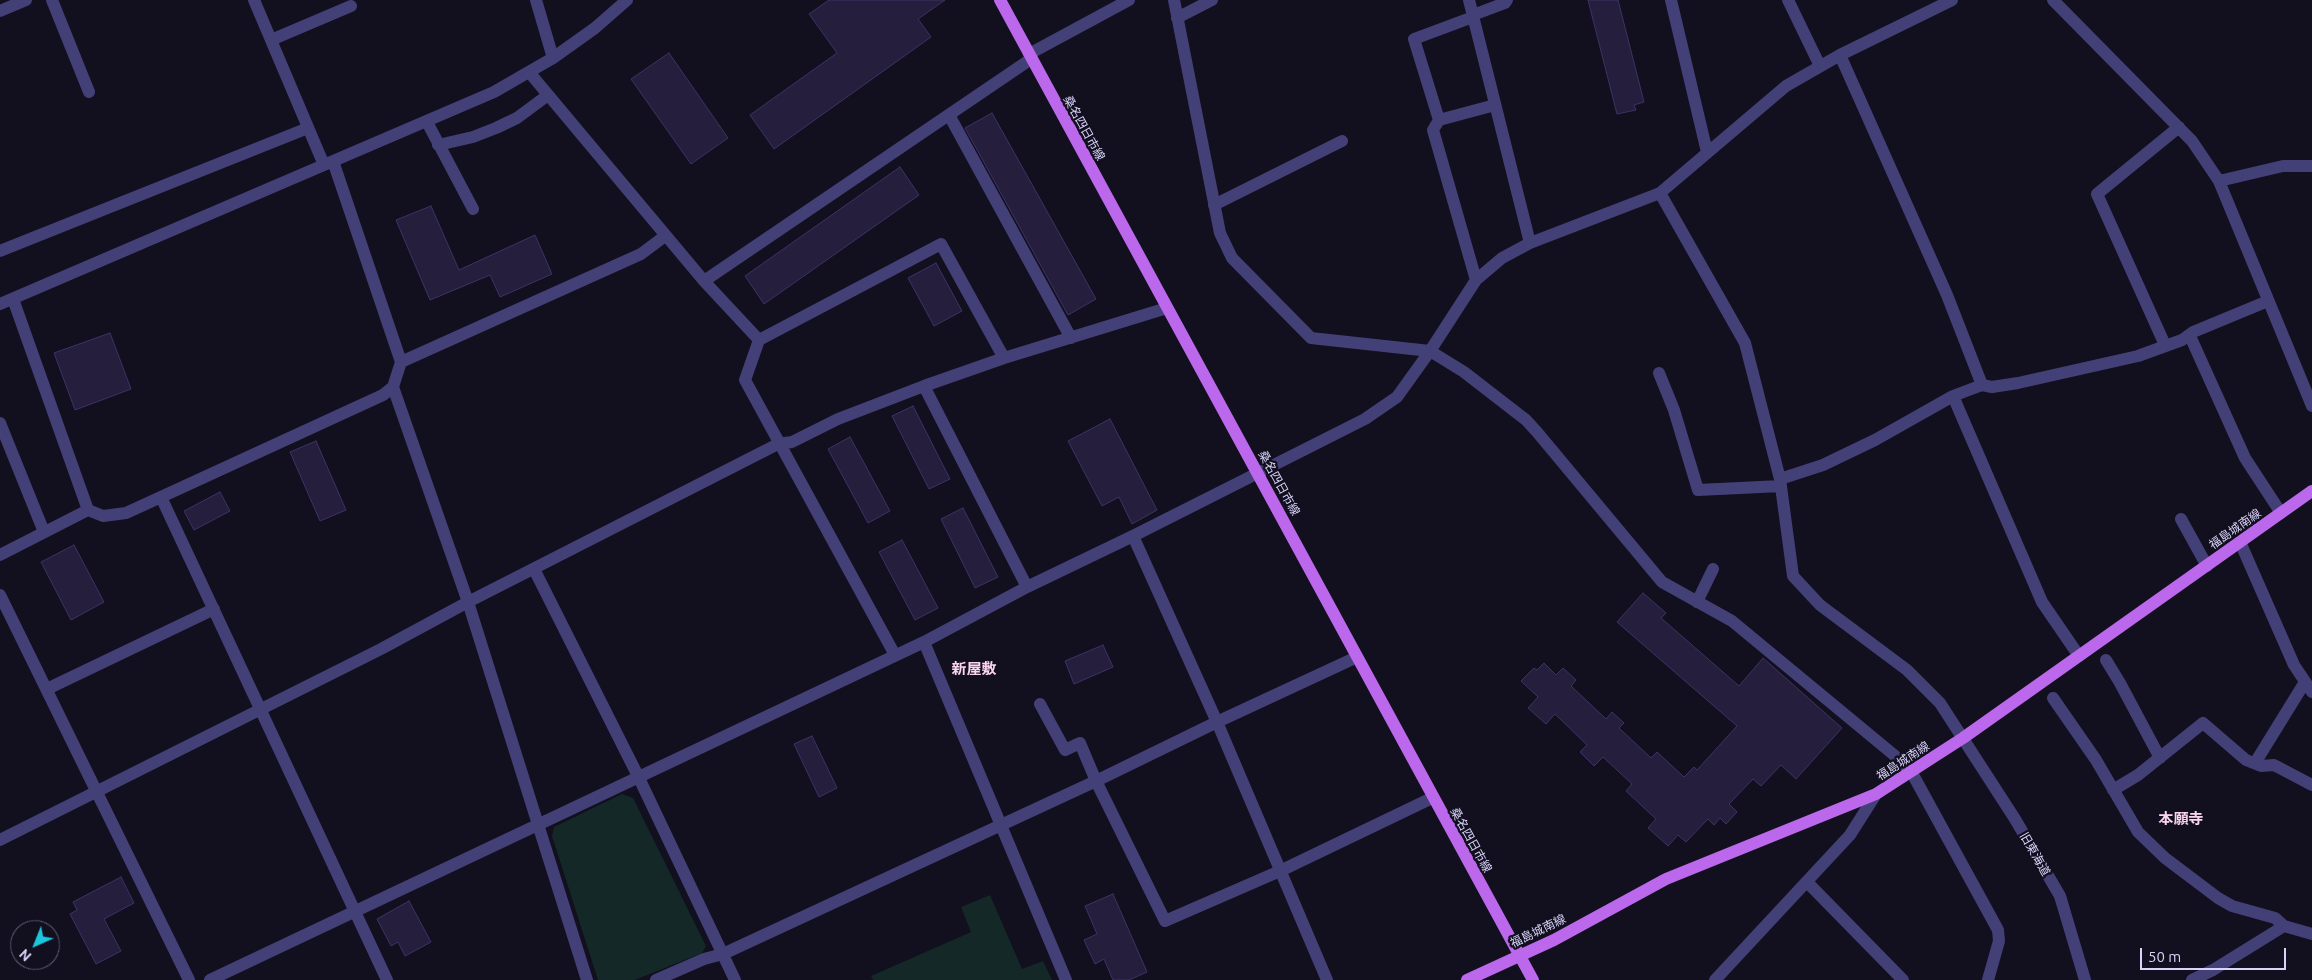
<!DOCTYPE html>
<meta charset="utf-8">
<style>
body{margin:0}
#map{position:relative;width:2312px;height:980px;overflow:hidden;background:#120f1f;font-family:Ubuntu,sans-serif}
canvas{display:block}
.north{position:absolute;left:10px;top:920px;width:50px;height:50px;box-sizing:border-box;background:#120f1f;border:1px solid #615d76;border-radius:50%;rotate:224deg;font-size:14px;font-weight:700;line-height:20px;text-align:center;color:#d8d3f9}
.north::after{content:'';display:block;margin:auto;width:18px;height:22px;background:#1cc6dc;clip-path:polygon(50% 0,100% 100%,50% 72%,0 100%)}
.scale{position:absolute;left:2140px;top:948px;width:146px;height:22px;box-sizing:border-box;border:2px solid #d8d3f9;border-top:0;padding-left:6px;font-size:15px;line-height:18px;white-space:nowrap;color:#d8d3f9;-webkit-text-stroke:4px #120f1f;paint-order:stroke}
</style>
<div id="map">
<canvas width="2312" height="980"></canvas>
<div class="north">N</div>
<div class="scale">50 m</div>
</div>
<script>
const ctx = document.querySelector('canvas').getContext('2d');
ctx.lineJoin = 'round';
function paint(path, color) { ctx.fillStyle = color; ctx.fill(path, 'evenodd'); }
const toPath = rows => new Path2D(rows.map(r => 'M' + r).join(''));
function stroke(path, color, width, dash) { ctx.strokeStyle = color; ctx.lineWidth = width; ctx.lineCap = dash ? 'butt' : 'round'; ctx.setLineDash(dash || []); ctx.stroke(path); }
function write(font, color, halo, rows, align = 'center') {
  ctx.font = font + ' Ubuntu,"Noto Sans JP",sans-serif'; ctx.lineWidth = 4.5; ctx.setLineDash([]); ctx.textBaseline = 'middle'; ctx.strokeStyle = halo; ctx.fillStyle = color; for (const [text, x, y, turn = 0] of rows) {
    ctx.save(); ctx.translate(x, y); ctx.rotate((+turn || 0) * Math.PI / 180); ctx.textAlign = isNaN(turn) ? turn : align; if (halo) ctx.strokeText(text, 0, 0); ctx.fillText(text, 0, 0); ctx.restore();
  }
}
paint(toPath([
 [622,794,633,798,706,946,702,953,635,980,598,980,552,836,554,827],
 [990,895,1022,969,1043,961,1052,980,873,980,871,976,971,932,961,907]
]), '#132827');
const building = toPath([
 [829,0,945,0,918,19,931,37,774,149,750,115,837,53,809,14,829,0],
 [1588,0,1618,0,1644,102,1634,105,1636,110,1617,114,1588,0],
 [669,53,728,138,691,164,631,79,669,53],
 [992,113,1096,299,1068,315,965,128,992,113],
 [900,167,919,195,764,304,745,276,900,167],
 [431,206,459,270,535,235,552,274,500,297,490,275,430,300,396,220,431,206],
 [936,263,962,311,934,326,908,278,936,263],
 [110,333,131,389,75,410,54,353,110,333],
 [913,406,950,479,929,489,892,416,913,406],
 [1110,419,1157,510,1132,524,1119,497,1102,506,1068,441,1110,419],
 [850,437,890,511,868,523,828,449,850,437],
 [316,441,346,510,320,521,290,452,316,441],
 [220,492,230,511,194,530,184,511,220,492],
 [963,508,998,577,975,588,941,519,963,508],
 [902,540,938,608,915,620,879,552,902,540],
 [74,545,104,602,71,620,41,562,74,545],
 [1643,593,1666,613,1661,618,1739,686,1763,658,1842,728,1796,779,1781,765,1761,786,1753,779,1729,804,1737,812,1726,824,1720,818,1714,825,1708,819,1686,842,1678,835,1668,846,1648,828,1656,819,1626,791,1632,784,1603,757,1594,766,1580,752,1587,745,1555,714,1546,724,1528,708,1538,697,1521,681,1534,668,1537,670,1544,663,1556,675,1563,668,1576,680,1571,686,1606,719,1612,712,1624,723,1619,728,1651,758,1657,752,1684,777,1694,767,1697,770,1737,726,1617,622,1643,593],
 [1103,645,1113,667,1074,684,1065,661,1103,645],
 [812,736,837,788,819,797,794,744,812,736],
 [121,877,134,903,104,919,121,951,96,964,70,914,77,910,73,902,121,877],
 [1113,894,1147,972,1129,980,1113,980,1104,959,1095,964,1084,940,1097,934,1085,906,1113,894],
 [409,901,431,942,405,956,398,942,391,946,377,919,409,901]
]);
paint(building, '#251e3d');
stroke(building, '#3e3366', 1);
stroke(toPath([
 [52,0,89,92],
 [254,0,324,165],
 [536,0,553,58],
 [1174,0,1220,233,1232,258,1311,338,1430,351,1464,372,1526,420,1537,432,1662,582,1732,621,1894,755,1912,773,1998,930,1999,941,1988,980],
 [1469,0,1530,243],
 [1671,0,1707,152],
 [1788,0,1820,66],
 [2053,0,2192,141,2219,181,2312,406],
 [0,11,26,0],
 [1473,15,1505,3,1507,0],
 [1473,17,1414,39,1439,120,1495,105],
 [1177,18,1212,0],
 [271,40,351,6],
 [1029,54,1129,0],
 [1840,55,1947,295,1982,385],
 [529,72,704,281,1031,59],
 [949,115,1071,338],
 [1439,120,1433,130,1476,280],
 [427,122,473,209],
 [438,145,473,137,496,128,517,118,548,95],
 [333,161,401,362,393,387,383,395,161,497,387,980],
 [2219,181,2283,166,2312,166],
 [1660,193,1745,343,1780,479,1793,576,1820,605,1907,670,1940,703,2015,819,2060,896,2085,980],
 [1214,205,1342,141],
 [0,251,308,128],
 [704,281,759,340,941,244,1004,358],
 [13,299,88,510],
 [0,304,494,92,553,58,595,28,627,0],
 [2190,336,2245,458,2281,513],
 [759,340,745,380,895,655],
 [2165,345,2097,194,2179,127],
 [401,362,641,254,665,236],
 [1659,373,1674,410,1698,490,1781,486],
 [924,386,1027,587],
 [393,387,468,602,587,980],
 [1953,396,2042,602,2079,656],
 [0,423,44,532],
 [1780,479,1823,465,1875,440,1953,396,1982,385,1992,387,2018,383,2138,356,2182,340,2193,332,2268,301],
 [2181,519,2207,566],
 [1133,536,1217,722,1327,980],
 [2240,542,2294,665,2312,692],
 [0,555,88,510,103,516,126,513,161,497],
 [534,569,639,778,735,980],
 [0,595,189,980],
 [1697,602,1713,569],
 [924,642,1066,980],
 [2106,660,2120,683,2160,758],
 [47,689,214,609],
 [2053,698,2096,760,2138,832,2165,858,2218,898,2232,906,2275,918,2284,926,2312,934],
 [1040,704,1065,750,1080,743,1096,781,1165,921,1280,871,1432,798],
 [2255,763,2305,682],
 [2113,790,2138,775,2203,723,2246,760,2261,766,2274,765,2312,785],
 [0,840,381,649,468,602,778,444,792,442,838,419,924,386,1004,358,1167,308],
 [1807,882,1903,980],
 [210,980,924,642,1027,587,1133,536,1365,419,1397,397,1430,351,1476,280,1502,258,1530,243,1660,193,1786,86,1840,55,1952,0],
 [656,980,704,959,723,954,1096,781,1217,722,1357,657],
 [1715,980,1850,835,1876,794],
 [2192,980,2213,970,2284,926]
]), '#434078', 12);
stroke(toPath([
 [1000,0,1533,980],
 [1467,980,1554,940,1666,879,1876,794,1963,738,2312,491]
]), '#bc68ec', 12);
write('12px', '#d8d3f9', '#120f1f', [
 ["桑名四日市線",1084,128,61],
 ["桑名四日市線",1279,483,61],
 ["福島城南線",2235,529,-35],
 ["福島城南線",1903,761,-33],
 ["桑名四日市線",1471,840,61],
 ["旧東海道",2035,854,60],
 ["福島城南線",1538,931,-26]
]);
write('bold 15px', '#fad5ec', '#120f1f', [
 ["新屋敷",974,669],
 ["本願寺",2181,819]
]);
</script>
